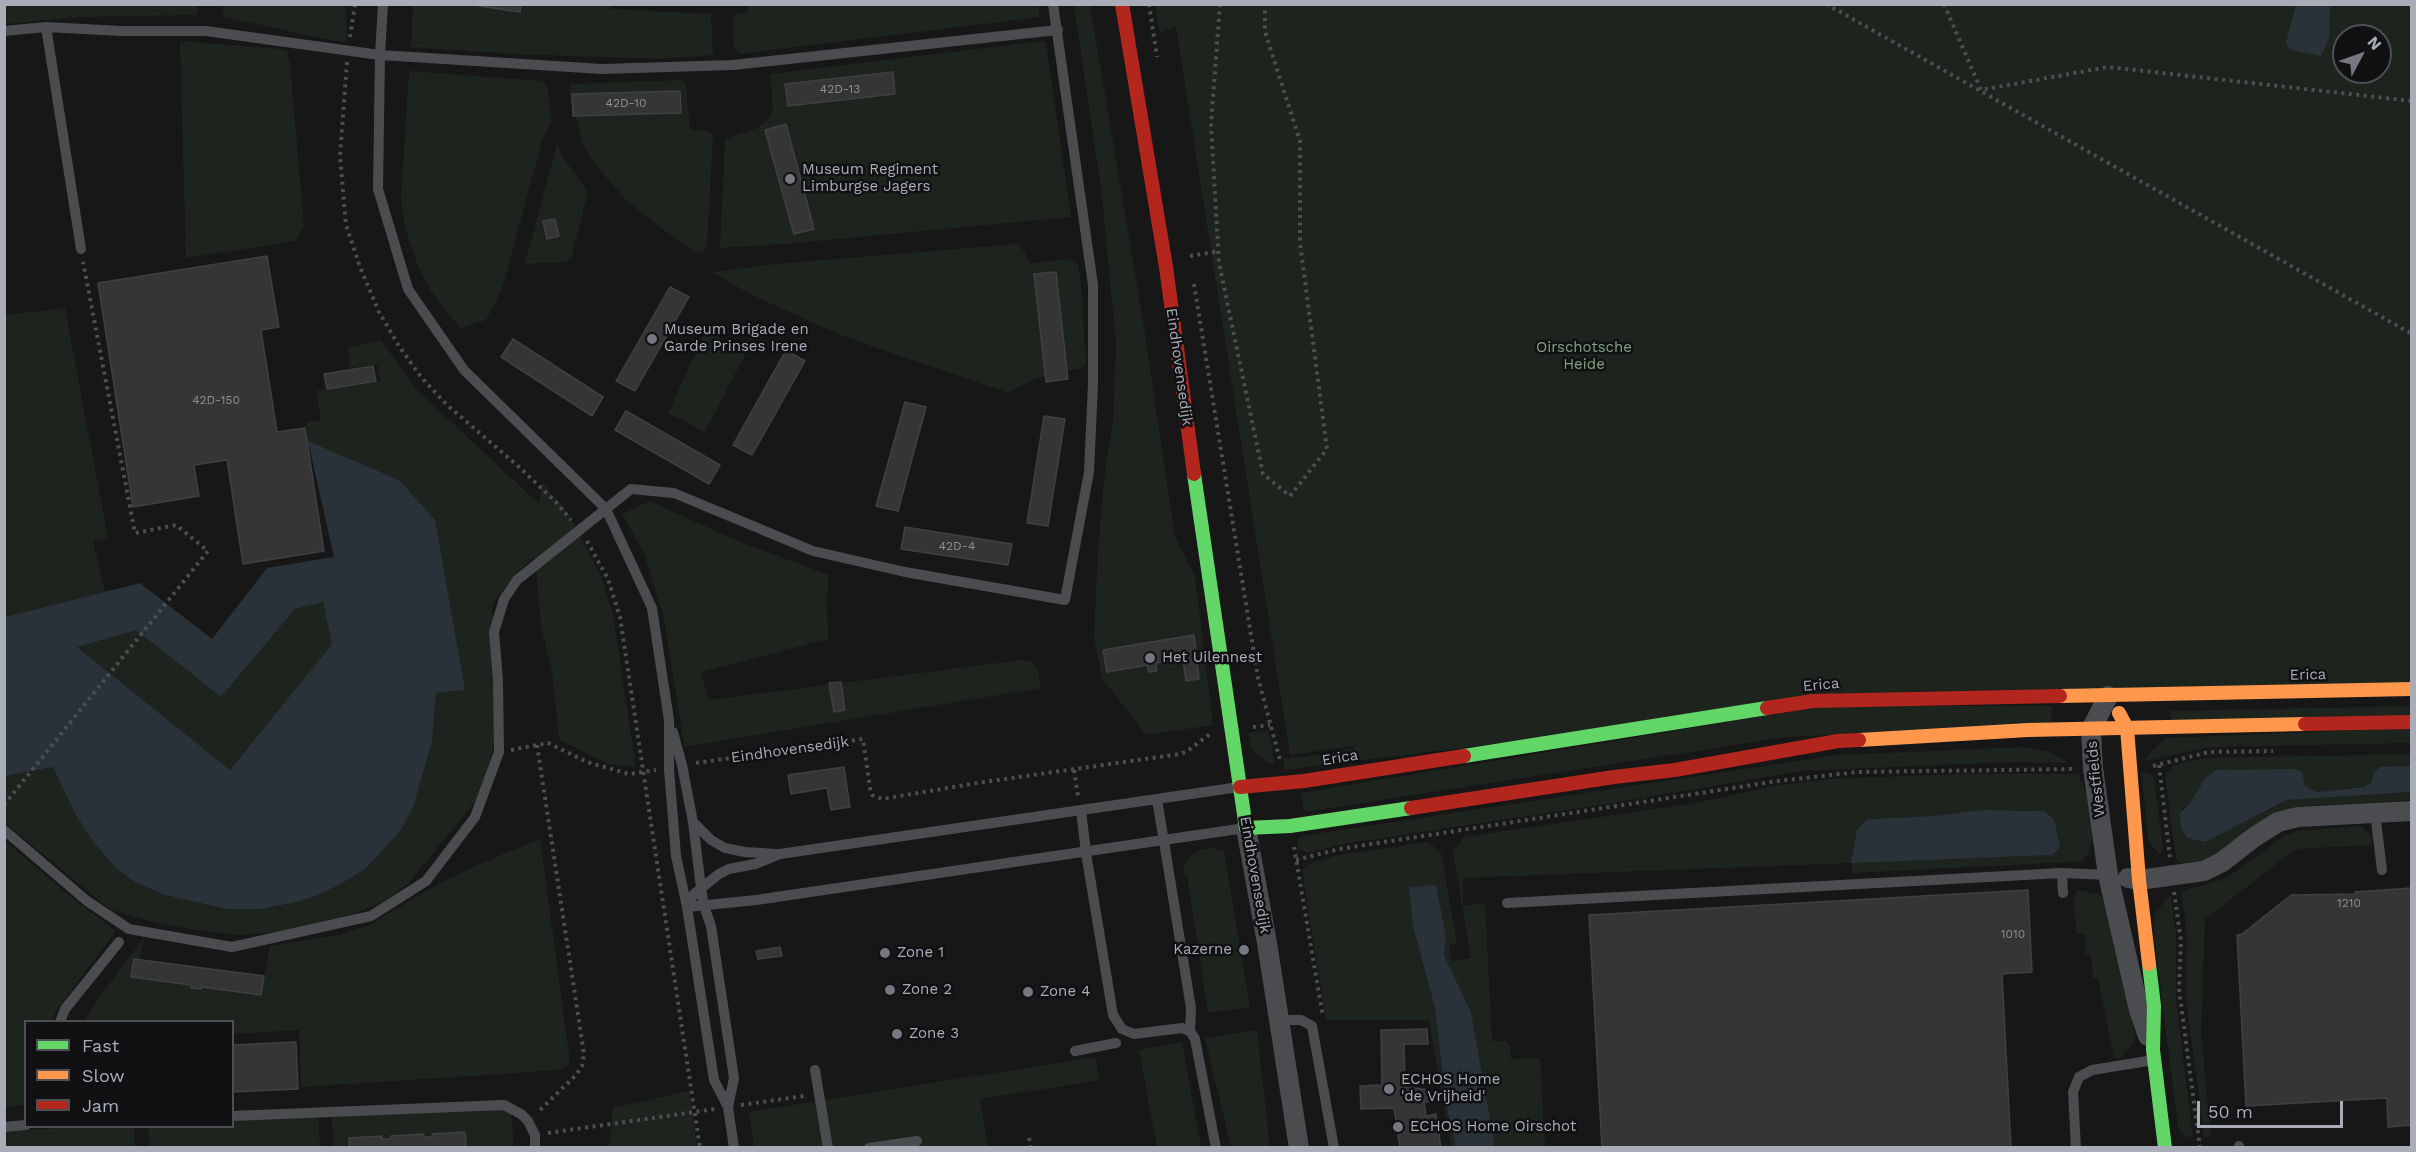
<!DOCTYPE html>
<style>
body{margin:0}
#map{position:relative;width:2416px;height:1152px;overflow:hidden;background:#171717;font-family:"Work Sans",sans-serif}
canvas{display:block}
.frame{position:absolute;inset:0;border:6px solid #a8adb8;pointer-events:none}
.legend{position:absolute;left:24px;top:1020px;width:210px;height:108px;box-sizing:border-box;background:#111113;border:2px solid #4d4f55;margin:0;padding:8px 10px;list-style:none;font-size:18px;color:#a8adb8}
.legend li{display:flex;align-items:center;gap:12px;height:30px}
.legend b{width:30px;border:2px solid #4d4f55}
.north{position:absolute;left:2332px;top:24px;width:60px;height:60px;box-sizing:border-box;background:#111113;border:2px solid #4d4f55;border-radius:50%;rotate:49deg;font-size:16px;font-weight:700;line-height:24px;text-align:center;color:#a8adb8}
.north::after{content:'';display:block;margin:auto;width:21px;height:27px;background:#757880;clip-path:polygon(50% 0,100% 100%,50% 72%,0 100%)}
.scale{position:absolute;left:2197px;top:1101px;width:146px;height:27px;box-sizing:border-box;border:3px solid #a8adb8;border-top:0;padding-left:8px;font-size:18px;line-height:21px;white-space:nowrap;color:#a8adb8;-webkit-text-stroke:4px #111113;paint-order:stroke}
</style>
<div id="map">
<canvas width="2416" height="1152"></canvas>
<div class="frame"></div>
<ul class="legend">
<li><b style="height:8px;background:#63d668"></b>Fast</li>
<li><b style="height:8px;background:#ff974d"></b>Slow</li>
<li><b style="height:8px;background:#b3261e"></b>Jam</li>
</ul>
<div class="north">N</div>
<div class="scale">50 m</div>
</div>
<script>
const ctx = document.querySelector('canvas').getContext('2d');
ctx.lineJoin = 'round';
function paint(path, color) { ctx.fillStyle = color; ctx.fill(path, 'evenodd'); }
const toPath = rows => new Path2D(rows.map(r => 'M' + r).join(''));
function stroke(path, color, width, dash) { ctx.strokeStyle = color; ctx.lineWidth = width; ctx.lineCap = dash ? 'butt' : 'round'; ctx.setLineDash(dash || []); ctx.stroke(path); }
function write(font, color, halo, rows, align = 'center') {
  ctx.font = font + ' "Work Sans",sans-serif'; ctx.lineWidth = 5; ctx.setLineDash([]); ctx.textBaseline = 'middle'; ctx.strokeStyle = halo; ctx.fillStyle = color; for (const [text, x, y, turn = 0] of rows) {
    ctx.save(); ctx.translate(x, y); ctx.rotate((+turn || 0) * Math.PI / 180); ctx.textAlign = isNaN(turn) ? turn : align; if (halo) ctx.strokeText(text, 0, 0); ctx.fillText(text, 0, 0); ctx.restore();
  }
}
paint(toPath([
 [5,4,197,5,197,15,81,17,5,24],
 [609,4,611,9,711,14,713,55,658,59,513,54,411,47,413,5],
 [222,5,345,5,347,37,345,42,330,40,224,17],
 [748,5,1038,4,1040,17,740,54,734,49,733,18,735,15,748,12],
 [1074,5,1090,5,1144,328,1175,537,1195,576,1213,725,1146,735,1102,678,1094,637,1098,549,1105,471,1113,421,1116,344,1102,196],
 [1155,5,2411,5,2411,685,1915,691,1285,770,1283,758,1306,757,1354,748,1353,746,1290,755,1176,27,1160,33],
 [2344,36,2380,36,2380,72,2344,72],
 [180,41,281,49,287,52,290,63,304,227,295,241,186,258],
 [1043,41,1046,43,1071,217,784,244,720,248,725,139,757,128,769,119,773,107,770,74],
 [409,71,542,81,547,87,552,120,542,141,502,289,486,320,460,328,431,291,418,266,405,227,401,199],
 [680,80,684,82,686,87,690,129,710,132,713,136,707,247,704,251,695,252,660,227,626,200,594,163,583,145,569,93,570,86,572,84],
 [557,144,564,159,588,192,571,258,565,262,525,264],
 [1017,244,1022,248,1030,263,1070,259,1078,264,1081,284,1086,363,1082,368,1036,378,1008,393,840,335,750,294,712,272,776,264],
 [65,308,108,538,93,541,105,592,5,617,5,315],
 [706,330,746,353,705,432,668,413],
 [381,340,416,389,539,504,542,482,568,513,601,576,613,616,636,767,608,764,559,739,552,672,541,626,535,557,517,572,492,604,498,730,481,794,408,884,385,901,340,919,297,929,266,933,237,935,204,931,165,925,111,910,5,823,5,776,53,767,75,815,94,843,115,867,136,883,165,895,227,909,260,909,293,903,341,884,366,868,414,805,432,741,436,693,465,690,399,480,308,441,306,422,321,420,316,391,380,381,377,365,350,367,348,348],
 [650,501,735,540,829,575,827,596,828,639,701,672,708,700,1022,660,1031,661,1038,670,1041,688,684,747,664,618,644,553,622,514],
 [323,602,332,644,230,770,76,646,136,630,221,697,295,609],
 [1825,706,2052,706,2051,724,1786,737,1304,812,1301,793],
 [2412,706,2411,716,2172,721,2170,711],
 [2411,728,2411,743,2209,747,2144,761,2150,752,2167,738],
 [1268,730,1270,737,1275,764,1268,763,1256,754,1252,748,1248,733],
 [2025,747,2050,752,2069,763,2010,762,1800,771,1614,803,1343,844,1309,853,1298,849,1297,840,1301,836,1837,755],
 [2411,754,2411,766,2380,768,2375,772,2367,786,2317,792,2308,790,2303,782,2216,770,2206,777,2190,803,2182,809,2199,842,2209,840,2287,800,2411,792,2411,800,2295,807,2267,817,2220,853,2204,862,2181,863,2176,859,2165,777,2168,771,2173,766,2192,760,2211,758],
 [2141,771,2152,775,2154,779,2163,846,2160,855,2149,842],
 [1982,773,2078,774,2087,794,2093,834,2088,855,2081,861,2069,862,1852,873,1851,863,1463,878,1463,905,1485,904,1492,1041,1507,1042,1508,1045,1510,1045,1511,1059,1540,1058,1545,1148,1495,1147,1471,1012,1444,955,1446,937,1413,926,1435,1008,1446,1104,1456,1147,1451,1147,1429,1020,1326,1020,1302,870,1314,862,1339,855,1428,842,1441,853,1457,943,1449,945,1452,961,1471,958,1453,852,1464,837,1690,804,1779,785,1830,779],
 [1981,810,2043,811,2050,815,2055,825,2052,855,1851,862,1867,819,1934,816],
 [2361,826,2371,836,2372,845,2296,849,2205,919,2201,1033,2211,1136,2204,1137,2186,997,2187,934,2181,891,2225,879,2283,837,2296,831],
 [540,839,569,1054,569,1064,562,1069,533,1072,301,1087,299,1030,233,1034,232,1022,84,1022,97,1000,144,938,137,972,262,991,270,946,339,935,369,925,438,884,475,866],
 [5,841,76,901,116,931,58,1008,51,1021,26,1022,25,1105,5,1107],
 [1212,848,1224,851,1250,1007,1208,1013,1187,875,1183,875,1184,866,1190,857,1201,849],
 [2078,890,2099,894,2106,901,2112,912,2136,1039,2121,1057,2114,1058,2098,978,2093,978,2091,955,2085,954,2085,935,2076,934,2074,896],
 [2171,895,2176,934,2176,999,2193,1137,2187,1137,2178,1128,2153,928,2156,911],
 [1257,1030,1270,1147,1231,1147,1205,1038],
 [1182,1042,1201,1147,1157,1147,1139,1050],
 [1095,1057,1100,1080,980,1099,988,1147,754,1147,749,1112],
 [689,1091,697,1147,598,1147,610,1145,613,1108],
 [510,1099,514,1147,334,1147,331,1109],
 [318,1110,320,1147,150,1147,148,1127,232,1126,233,1116],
 [75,1127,134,1127,135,1147,5,1147,4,1131]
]), '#1d241e');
paint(toPath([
 [2296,5,2327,5,2330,7,2329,38,2321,56,2291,50,2286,43],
 [308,441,399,480,435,520,465,690,436,693,432,741,414,805,401,830,366,868,341,884,315,896,293,903,260,909,227,909,165,895,136,883,115,867,94,843,75,814,53,767,5,776,5,617,140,583,212,639,267,568,334,557],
 [323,602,332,644,230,770,77,647,136,630,221,697,295,609],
 [2411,766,2411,792,2287,800,2205,842,2188,838,2181,829,2180,813,2190,803,2206,777,2216,770,2295,769,2302,772,2305,786,2317,792,2364,787,2371,782,2374,772,2380,767],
 [1981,810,2044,811,2054,819,2060,847,2052,855,1851,863,1857,830,1867,819,1934,816],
 [1436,885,1446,937,1444,955,1471,1012,1495,1147,1456,1147,1446,1104,1435,1008,1413,926,1409,887]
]), '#2a3239');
const building = toPath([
 [479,4,521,4,520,12,479,6,479,4],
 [893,72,895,94,788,106,785,84,893,72],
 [680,91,681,113,573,116,572,94,680,91],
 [786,124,814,229,794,234,765,130,786,124],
 [555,219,559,236,547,239,543,221,555,219],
 [267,256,279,327,261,330,277,432,305,428,324,551,243,564,227,460,194,465,199,496,133,507,98,283,267,256],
 [1056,272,1068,379,1046,382,1034,274,1056,272],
 [670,287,689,297,635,391,616,381,670,287],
 [513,339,603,397,592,416,501,357,513,339],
 [786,350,805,361,752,455,733,445,786,350],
 [373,366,376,381,327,389,324,374,373,366],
 [905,402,926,407,898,511,876,506,905,402],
 [626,411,720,465,709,484,615,430,626,411],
 [1044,416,1065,419,1048,526,1027,523,1044,416],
 [905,527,1012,544,1008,565,901,549,905,527],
 [1194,635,1199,679,1186,681,1183,659,1156,663,1157,671,1149,672,1147,665,1107,672,1103,650,1194,635],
 [841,682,845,710,834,712,829,683,841,682],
 [844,767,850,807,831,810,827,788,791,794,788,775,844,767],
 [2412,888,2412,1125,2388,1127,2387,1098,2246,1106,2237,935,2242,934,2291,895,2356,894,2355,892,2412,888],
 [2028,890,2032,972,2002,974,2011,1148,1602,1148,1589,915,2028,890],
 [780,947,782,956,758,959,756,951,780,947],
 [134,959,264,976,261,995,202,987,201,989,191,988,191,985,131,977,134,959],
 [1427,1029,1428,1044,1404,1044,1405,1087,1429,1090,1429,1102,1424,1102,1426,1116,1436,1114,1441,1148,1400,1148,1394,1108,1361,1109,1360,1086,1382,1085,1381,1030,1427,1029],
 [296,1042,298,1089,232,1092,232,1045,296,1042],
 [465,1132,466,1148,349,1148,349,1138,382,1136,382,1139,391,1139,391,1136,423,1134,424,1137,433,1137,432,1134,465,1132]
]);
paint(building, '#353536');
stroke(building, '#3f4043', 1.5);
stroke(toPath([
 [1149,4,1157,57],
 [1220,4,1211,125,1219,263,1263,474,1290,496,1327,449,1300,243,1300,141,1265,32,1265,4],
 [1826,4,2412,334],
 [1944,4,1981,90,2108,67,2412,101],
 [350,37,355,4],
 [347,62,340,156,346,225,360,267,379,312,399,346,421,377,446,404,519,467,556,502,571,520],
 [1190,256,1219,251],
 [1194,284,1258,678,1280,760],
 [587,541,608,579,620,617,700,1148],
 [1253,727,1270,725],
 [537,745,584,1054,582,1066,576,1075,537,1113],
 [511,750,548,743,587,762,629,774,656,770],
 [696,763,863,739,870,788,872,795,882,799,977,783,1180,754,1186,752,1210,734],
 [2159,765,2170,858],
 [2153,766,2209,752,2273,751],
 [1074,770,1078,796],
 [4,805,208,551,176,525,135,533,83,262],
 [1294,847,1323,1017],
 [1296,860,1339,849,1778,781,1857,772,2074,769],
 [2174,892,2181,941,2179,989,2200,1148],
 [741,1105,804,1096],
 [548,1133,715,1109],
 [1029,1138,1031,1148]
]), '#4d4e52', 4, [3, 4.5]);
stroke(toPath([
 [383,4,380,55,378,189,408,289,464,370,606,509,652,608,669,720,669,769,676,856,687,907,714,1080,728,1107,734,1148],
 [46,27,81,249],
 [4,31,46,27,121,31,206,31,380,55,602,69,733,65,1058,30],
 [673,732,682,765,693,822,701,888,704,906,711,926,734,1078,728,1107],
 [1157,799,1191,1008,1190,1031,1195,1039,1216,1148],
 [1081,810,1086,853,1113,1015,1122,1029,1134,1034,1182,1028,1190,1031],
 [2375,813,2382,870],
 [693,822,711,840,725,848,745,852,777,854],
 [4,830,87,901,129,929,232,947,371,916,426,881,475,817,499,752,498,680,494,632,504,599,517,580,631,489,674,493,813,551,905,572,1065,600,1089,472,1093,383,1093,285,1053,4],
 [2062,873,2063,893],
 [1507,903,2062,873,2108,875],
 [687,907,694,894,719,874,729,869,755,864,780,854,1239,787],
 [687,907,756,900,1245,828],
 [1278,1020,1301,1020,1312,1026,1334,1148],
 [60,1022,65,1009,119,942],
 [1075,1051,1116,1043],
 [815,1070,828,1148],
 [232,1116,504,1105,521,1114,528,1121,535,1135,535,1148],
 [4,1127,26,1125],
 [2239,1146,2239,1148],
 [869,1148,917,1141],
 [2076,1148,2073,1092,2079,1077,2092,1070,2154,1060]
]), '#4b4c50', 10);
stroke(toPath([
 [2108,696,2091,730,2093,768,2108,875,2139,1010,2148,1036],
 [1246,828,1267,943,1299,1148],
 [2128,878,2139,880,2204,871,2222,862,2253,838,2278,822,2298,817,2412,811]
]), '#4b4c50', 20);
stroke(toPath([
 [1194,474,1246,828,1290,826,1411,808],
 [1464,756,1767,708],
 [2149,964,2154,1006,2153,1050,2165,1148]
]), '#63d668', 14);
stroke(toPath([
 [2060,696,2412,689],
 [2119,713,2127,728,2139,880,2149,964],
 [1859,740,2028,730,2305,724]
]), '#ff974d', 14);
stroke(toPath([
 [1122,4,1166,267,1194,474],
 [1767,708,1813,701,2060,696],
 [2305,724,2412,722],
 [1240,787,1304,781,1464,756],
 [1411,808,1614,777,1675,770,1838,741,1859,740]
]), '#b3261e', 14);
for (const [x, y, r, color] of [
 [790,179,6,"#757880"],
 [652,339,6,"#757880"],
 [1150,658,6,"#757880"],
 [1244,950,6,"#757880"],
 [885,953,6,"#757880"],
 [890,990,6,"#757880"],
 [1028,992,6,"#757880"],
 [897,1034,6,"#757880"],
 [1389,1089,6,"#757880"],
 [1398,1127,6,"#757880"]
]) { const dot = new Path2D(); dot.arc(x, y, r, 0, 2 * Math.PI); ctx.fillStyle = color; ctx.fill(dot); stroke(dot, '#111113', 2); }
write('12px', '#8b8f98', null, [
 ["42D-13",840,89],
 ["42D-10",626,103],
 ["42D-150",216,400],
 ["42D-4",957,546],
 ["1210",2349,903],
 ["1010",2013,934]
]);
write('15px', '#a8adb8', '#111113', [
 ["Museum Regiment",802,170],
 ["Limburgse Jagers",802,187],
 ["Museum Brigade en",664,330],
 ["Garde Prinses Irene",664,347],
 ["Het Uilennest",1162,658],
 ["Kazerne",1232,950,"right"],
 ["Zone 1",897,953],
 ["Zone 2",902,990],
 ["Zone 4",1040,992],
 ["Zone 3",909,1034],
 ["ECHOS Home",1401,1080],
 ["'de Vrijheid'",1401,1097],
 ["ECHOS Home Oirschot",1410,1127]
], 'left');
write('15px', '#7fa381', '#111113', [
 ["Oirschotsche",1584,348],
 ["Heide",1584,365]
]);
write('15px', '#a8adb8', '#111113', [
 ["Eindhovensedijk",1179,367,82],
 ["Erica",2308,675,-1],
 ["Erica",1821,685,-5],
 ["Eindhovensedijk",790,750,-8],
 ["Erica",1340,758,-9],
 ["Westfields",2096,779,-96],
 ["Eindhovensedijk",1255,875,80]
]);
</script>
